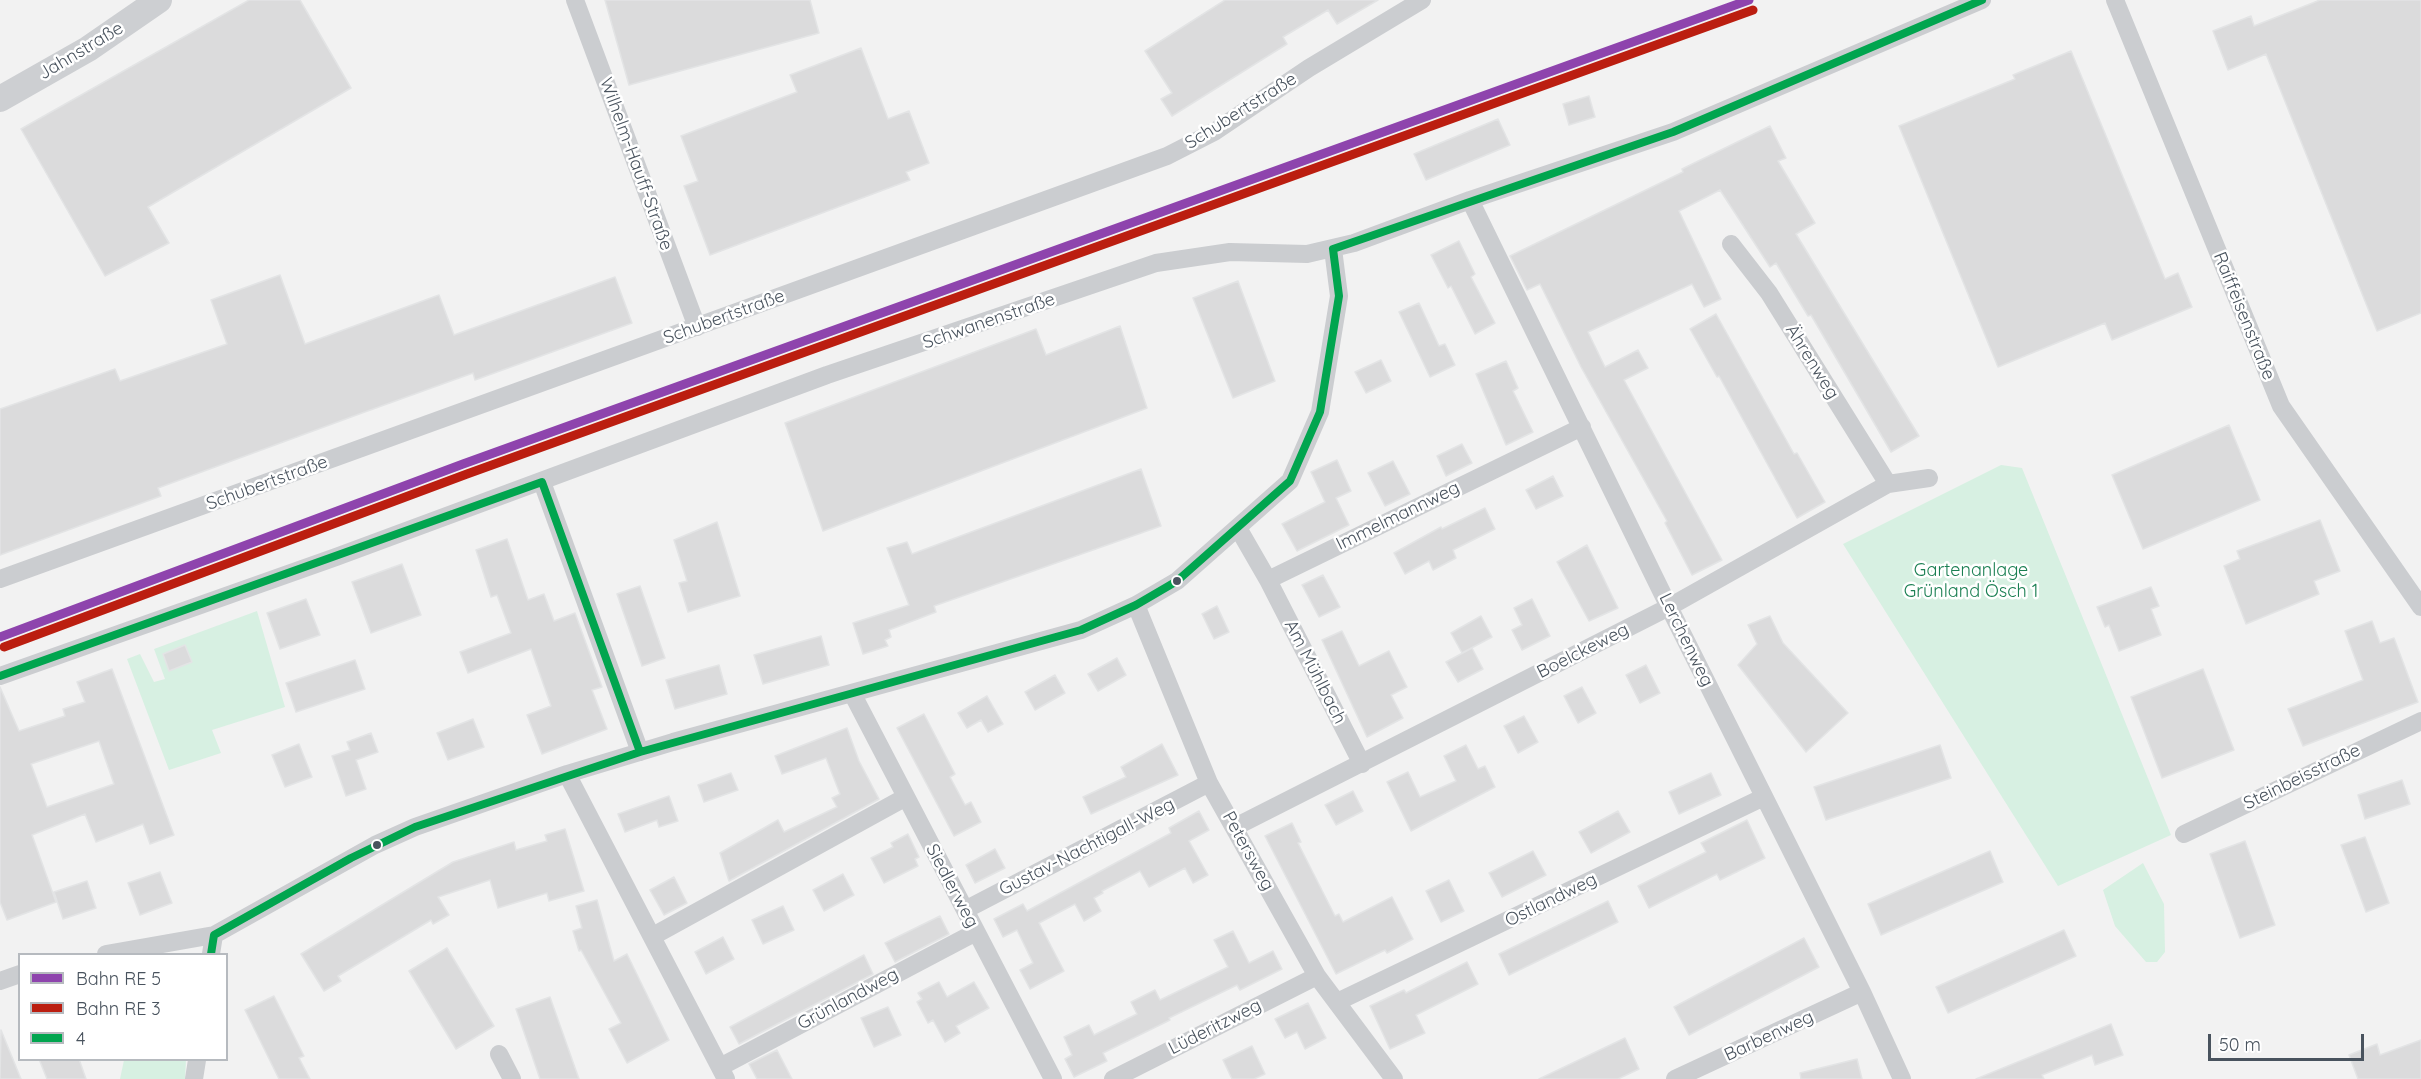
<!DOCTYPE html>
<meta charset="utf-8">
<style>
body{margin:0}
#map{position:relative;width:2421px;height:1079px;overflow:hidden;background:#f2f2f2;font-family:Quicksand,sans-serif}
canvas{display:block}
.legend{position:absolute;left:18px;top:953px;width:210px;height:108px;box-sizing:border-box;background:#fff;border:2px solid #b6babf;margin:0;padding:8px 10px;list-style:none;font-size:18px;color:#49535e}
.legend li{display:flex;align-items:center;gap:12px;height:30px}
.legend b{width:30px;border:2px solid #b6babf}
.scale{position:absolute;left:2208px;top:1034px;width:156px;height:27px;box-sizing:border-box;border:3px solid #49535e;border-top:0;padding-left:8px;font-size:18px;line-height:21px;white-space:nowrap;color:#49535e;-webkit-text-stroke:4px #fff;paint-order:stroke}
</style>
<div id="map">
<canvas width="2421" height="1079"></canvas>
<ul class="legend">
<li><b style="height:8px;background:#8e44ad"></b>Bahn RE 5</li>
<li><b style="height:8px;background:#bb1e10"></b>Bahn RE 3</li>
<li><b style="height:8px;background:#01a54f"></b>4</li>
</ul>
<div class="scale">50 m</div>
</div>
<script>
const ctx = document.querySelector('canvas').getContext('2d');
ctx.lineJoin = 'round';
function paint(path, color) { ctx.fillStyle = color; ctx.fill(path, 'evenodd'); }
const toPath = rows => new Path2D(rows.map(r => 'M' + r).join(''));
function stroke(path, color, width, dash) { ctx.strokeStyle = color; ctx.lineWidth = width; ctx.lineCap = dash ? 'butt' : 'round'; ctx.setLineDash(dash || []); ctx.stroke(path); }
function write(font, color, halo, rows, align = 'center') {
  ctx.font = font + ' Quicksand,sans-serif'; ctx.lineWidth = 5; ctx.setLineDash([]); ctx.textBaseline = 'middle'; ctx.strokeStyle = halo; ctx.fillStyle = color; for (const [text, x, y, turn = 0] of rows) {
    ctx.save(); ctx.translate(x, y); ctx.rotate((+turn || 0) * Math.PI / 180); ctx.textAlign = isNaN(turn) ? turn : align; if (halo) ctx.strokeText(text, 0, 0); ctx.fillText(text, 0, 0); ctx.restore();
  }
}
paint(toPath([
 [2001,465,2022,468,2171,835,2058,886,1843,544],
 [257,611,285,707,212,730,221,753,169,770,127,659,140,654,154,682,165,679,154,649],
 [2143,863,2164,904,2165,952,2157,962,2146,962,2115,926,2103,890],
 [124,1060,186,1060,185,1079,120,1079]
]), '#d7f0e2');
const building = toPath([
 [249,0,300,0,351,88,148,207,169,243,105,276,21,129,249,0],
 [605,0,810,0,819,33,629,85,605,0],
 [1225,0,1378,0,1337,24,1328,10,1283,37,1287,44,1172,116,1161,99,1172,93,1145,51,1225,0],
 [2320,0,2421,0,2421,313,2377,331,2266,54,2228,70,2213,31,2251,16,2254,26,2320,0],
 [861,48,888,119,909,111,929,163,906,172,910,180,710,255,684,186,698,181,681,136,797,92,790,75,861,48],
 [2071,51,2165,279,2178,273,2192,307,2112,340,2105,323,1998,367,1899,126,2015,79,2013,75,2071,51],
 [1589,96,1595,117,1569,125,1563,104,1589,96],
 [1498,119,1510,145,1426,180,1414,154,1498,119],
 [1770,126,1786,158,1778,161,1815,223,1796,234,1919,436,1891,452,1811,315,1808,316,1776,263,1770,267,1720,190,1679,211,1721,299,1704,307,1692,284,1588,332,1605,367,1638,350,1648,368,1624,380,1722,560,1692,575,1665,523,1667,521,1581,367,1540,284,1527,290,1510,256,1683,172,1682,169,1770,126],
 [1459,241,1475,274,1471,277,1495,323,1475,334,1451,286,1448,288,1431,255,1459,241],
 [280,275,305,344,439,295,454,335,615,277,632,323,475,380,473,373,362,413,158,488,161,496,0,555,0,409,115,369,120,381,227,344,211,300,280,275],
 [1238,281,1275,381,1233,398,1193,298,1238,281],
 [1419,303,1439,346,1445,344,1455,365,1430,377,1399,312,1419,303],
 [1716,314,1794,454,1797,453,1825,502,1797,518,1719,376,1717,377,1690,329,1716,314],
 [1120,326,1147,408,823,531,785,423,1036,329,1046,355,1120,326],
 [1381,360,1391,381,1366,393,1355,372,1381,360],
 [1506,361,1518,388,1513,391,1533,432,1506,445,1476,374,1506,361],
 [2229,425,2260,500,2143,549,2112,475,2229,425],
 [1462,444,1472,463,1446,476,1437,456,1462,444],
 [1337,460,1351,491,1336,498,1349,525,1297,551,1282,524,1325,502,1311,472,1337,460],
 [1393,461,1410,494,1385,506,1368,473,1393,461],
 [1141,469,1161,526,934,606,936,612,889,630,891,637,885,640,888,646,863,654,853,623,909,605,887,548,907,542,912,554,1141,469],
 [1553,476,1563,496,1536,509,1526,490,1553,476],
 [1485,508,1495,529,1453,550,1456,558,1433,570,1429,561,1405,574,1394,553,1441,527,1442,529,1485,508],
 [2320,520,2340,571,2314,581,2319,594,2246,624,2224,566,2240,559,2237,551,2320,520],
 [717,522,740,596,688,612,679,583,687,581,674,540,717,522],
 [507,539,528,600,544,594,554,621,575,613,602,687,592,690,607,729,542,754,527,715,551,706,531,649,468,673,460,652,511,633,497,595,491,597,476,550,507,539],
 [1587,545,1618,608,1589,621,1557,562,1587,545],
 [402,564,421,615,371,633,352,582,402,564],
 [1323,575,1340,607,1319,617,1302,585,1323,575],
 [640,586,665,658,642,666,617,594,640,586],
 [2151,587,2159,606,2151,609,2161,635,2119,651,2109,625,2105,627,2097,607,2151,587],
 [306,599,320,635,280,649,267,613,306,599],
 [1532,599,1550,636,1522,650,1512,630,1522,625,1514,608,1532,599],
 [1217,606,1229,632,1214,639,1202,614,1217,606],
 [1481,616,1492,637,1462,653,1451,633,1481,616],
 [1770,616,1783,643,1848,713,1806,752,1738,665,1757,644,1748,625,1770,616],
 [2372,621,2380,643,2394,638,2418,702,2303,746,2288,709,2363,680,2345,631,2372,621],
 [1342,631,1359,666,1389,651,1407,687,1391,695,1403,718,1367,737,1322,640,1342,631],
 [821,636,829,665,763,684,754,655,821,636],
 [185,645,192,662,169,671,163,654,185,645],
 [1472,648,1483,669,1458,682,1446,662,1472,648],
 [1117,658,1126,675,1098,691,1088,674,1117,658],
 [355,660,365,689,296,712,286,683,355,660],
 [719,665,727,694,675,709,666,680,719,665],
 [1646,665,1660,693,1640,703,1626,675,1646,665],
 [112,669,174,835,150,844,143,824,96,842,85,814,32,835,56,902,7,920,0,902,0,687,19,731,65,716,63,709,85,702,77,682,112,669],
 [99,741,114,784,47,807,31,764,99,741],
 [2203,669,2234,750,2162,778,2131,697,2203,669],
 [1055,675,1065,693,1035,710,1025,692,1055,675],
 [1582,687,1596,713,1578,723,1564,696,1582,687],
 [987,696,1003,724,988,732,981,720,967,728,958,713,987,696],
 [924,714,955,774,950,777,965,805,971,802,981,822,954,836,897,728,924,714],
 [1524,716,1538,742,1518,753,1504,726,1524,716],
 [473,719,484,747,448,760,437,733,473,719],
 [847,728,859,761,879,799,729,881,720,853,778,820,784,832,837,807,832,798,840,794,826,758,782,774,775,756,847,728],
 [371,733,378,752,356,760,366,789,346,796,332,756,350,750,347,742,371,733],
 [299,744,312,777,285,787,272,755,299,744],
 [1162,744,1178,775,1091,814,1083,797,1126,777,1121,767,1162,744],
 [1466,745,1478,769,1485,766,1495,787,1411,831,1387,782,1408,772,1420,797,1456,781,1444,756,1466,745],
 [1940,745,1951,778,1826,820,1814,787,1940,745],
 [731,773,738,790,704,802,698,785,731,773],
 [1711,773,1721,795,1679,814,1669,792,1711,773],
 [2402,780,2410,804,2365,819,2358,795,2402,780],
 [1353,791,1363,811,1336,825,1325,805,1353,791],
 [669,796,678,821,659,827,657,820,625,832,618,814,669,796],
 [1199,811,1209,830,1189,841,1208,875,1193,883,1185,868,1149,887,1140,871,1102,891,1103,893,1094,898,1101,911,1084,921,1075,904,1039,923,1064,971,1030,989,1020,970,1033,963,1017,930,1003,937,994,919,1023,904,1027,911,1171,833,1169,828,1199,811],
 [1618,811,1630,832,1591,853,1579,832,1618,811],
 [1747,820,1765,858,1720,880,1717,874,1649,908,1638,886,1706,852,1701,843,1747,820],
 [1292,823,1301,842,1298,843,1335,916,1339,914,1343,922,1392,897,1413,939,1387,953,1385,950,1336,974,1265,836,1292,823],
 [565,829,584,891,549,901,547,893,498,908,490,880,438,897,449,915,433,924,431,920,338,976,341,981,324,991,301,954,453,862,514,842,516,850,547,841,545,835,565,829],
 [908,834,919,857,915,859,918,866,884,883,871,858,893,847,891,843,908,834],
 [2365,837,2389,903,2366,912,2341,845,2365,837],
 [2245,841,2275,925,2240,938,2210,854,2245,841],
 [995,849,1005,868,975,883,966,865,995,849],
 [1533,851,1546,875,1502,897,1489,873,1533,851],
 [1990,851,2003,882,1881,935,1868,904,1990,851],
 [160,872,172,903,140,915,128,883,160,872],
 [843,874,854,895,824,911,813,890,843,874],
 [674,877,687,903,664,915,650,890,674,877],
 [1449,880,1464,911,1441,922,1426,891,1449,880],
 [87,881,96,908,63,919,54,892,87,881],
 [597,900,614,961,627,954,669,1040,627,1063,609,1029,621,1023,581,950,579,951,573,931,582,928,576,906,597,900],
 [1608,901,1618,922,1509,975,1499,954,1608,901],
 [783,906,794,930,763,944,752,920,783,906],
 [940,916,949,934,895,962,885,943,940,916],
 [2064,930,2076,956,1948,1013,1936,987,2064,930],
 [1233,931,1249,963,1273,951,1282,969,1240,990,1237,985,1169,1018,1170,1020,1103,1053,1107,1061,1074,1077,1065,1059,1072,1055,1064,1037,1089,1025,1094,1035,1137,1014,1131,1002,1155,990,1160,1000,1228,967,1214,940,1233,931],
 [723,937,734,959,706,974,695,952,723,937],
 [1804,938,1819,967,1689,1035,1674,1007,1804,938],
 [447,948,494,1026,456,1049,409,971,447,948],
 [864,955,873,974,739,1044,730,1027,864,955],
 [1467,962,1478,984,1416,1015,1425,1033,1390,1049,1370,1006,1404,990,1406,993,1467,962],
 [939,982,947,997,974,982,989,1008,956,1026,960,1033,945,1042,933,1020,928,1023,917,1002,922,999,918,993,939,982],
 [274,996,304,1056,299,1058,310,1079,279,1079,245,1010,274,996],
 [550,997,579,1079,540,1079,516,1009,550,997],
 [1308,1003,1326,1038,1305,1049,1297,1032,1285,1038,1275,1019,1308,1003],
 [888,1007,901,1035,874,1047,861,1018,888,1007],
 [2111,1024,2123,1055,2095,1065,2092,1055,2042,1075,2044,1079,1976,1079,2111,1024],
 [1,1030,21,1079,0,1079,1,1030],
 [1625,1038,1639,1069,1618,1079,1539,1079,1625,1038],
 [2421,1040,2421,1079,2358,1079,2349,1055,2377,1044,2380,1055,2421,1040],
 [1252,1046,1265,1074,1254,1079,1232,1079,1223,1060,1252,1046],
 [777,1050,792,1079,757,1079,749,1064,777,1050],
 [39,1059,79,1059,86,1079,47,1079,39,1059],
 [1857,1059,1862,1079,1801,1079,1800,1073,1857,1059]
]);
paint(building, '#dbdbdc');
stroke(building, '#e3e4e5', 1.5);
stroke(toPath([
 [575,0,697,327],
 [2115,0,2281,406,2421,607],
 [1470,200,1669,607,1862,992,1902,1079],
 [1731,244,1769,293,1888,484],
 [542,482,640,752],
 [1238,528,1268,580,1582,427],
 [0,579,1167,156,1214,132,1309,68,1422,0],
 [1268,580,1362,764],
 [1136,605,1209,783,1317,976,1394,1079],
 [0,676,336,557,827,375,1156,263,1230,252,1307,254,1354,243,1470,200,1673,132,1982,0],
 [852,693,1053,1079],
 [567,774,726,1079],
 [1235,827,1669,607,1888,484,1929,478],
 [2184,834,2421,721],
 [965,910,1209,783],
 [653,936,906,797],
 [106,954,214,935,375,845,415,827,567,774,673,742,1081,630,1136,605,1177,581,1290,481,1320,412,1339,296,1333,249],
 [211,954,214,935],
 [0,981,20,974],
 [1337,1002,1764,797],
 [499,1054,512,1079],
 [720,1067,976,932],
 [194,1079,197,1060],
 [1113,1079,1317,976],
 [1675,1079,1862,992]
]), '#cbcdd0', 18);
stroke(toPath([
 [0,99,88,49,159,0]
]), '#cdcfd2', 26);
stroke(toPath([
 [1333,249,1673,132,1982,0],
 [0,676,542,482,640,752],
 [211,954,214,935,351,858,415,827,640,752,1081,630,1136,605,1177,581,1290,481,1320,412,1339,296,1333,249]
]), '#01a54f', 8);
stroke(toPath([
 [0,637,463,464,1749,0]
]), '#8e44ad', 9);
stroke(toPath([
 [4,647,467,474,1753,10]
]), '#bb1e10', 9);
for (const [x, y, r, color] of [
 [1177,581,5,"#49535e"],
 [377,845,5,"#49535e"]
]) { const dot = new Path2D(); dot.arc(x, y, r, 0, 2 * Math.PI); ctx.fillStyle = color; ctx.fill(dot); stroke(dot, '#fff', 2); }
write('18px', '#49535e', '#fff', [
 ["Jahnstraße",81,51,-31],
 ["Schubertstraße",1241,111,-32],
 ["Wilhelm-Hauff-Straße",636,164,70],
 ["Raiffeisenstraße",2244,316,68],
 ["Schubertstraße",724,317,-20],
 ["Schwanenstraße",989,321,-19],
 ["Ährenweg",1812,362,58],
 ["Schubertstraße",267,483,-20],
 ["Immelmannweg",1398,516,-26],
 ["Lerchenweg",1686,640,64],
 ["Boelckeweg",1583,651,-27],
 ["Am Mühlbach",1315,672,63],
 ["Steinbeisstraße",2302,777,-26],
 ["Gustav-Nachtigall-Weg",1087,847,-27],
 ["Petersweg",1248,851,61],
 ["Siedlerweg",952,886,62],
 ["Ostlandweg",1551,900,-26],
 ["Grünlandweg",848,999,-28],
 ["Lüderitzweg",1215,1027,-27],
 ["Barbenweg",1769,1036,-25]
]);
write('18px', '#1a7f52', '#fff', [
 ["Gartenanlage",1971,571],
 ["Grünland Ösch 1",1971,592]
]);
</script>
